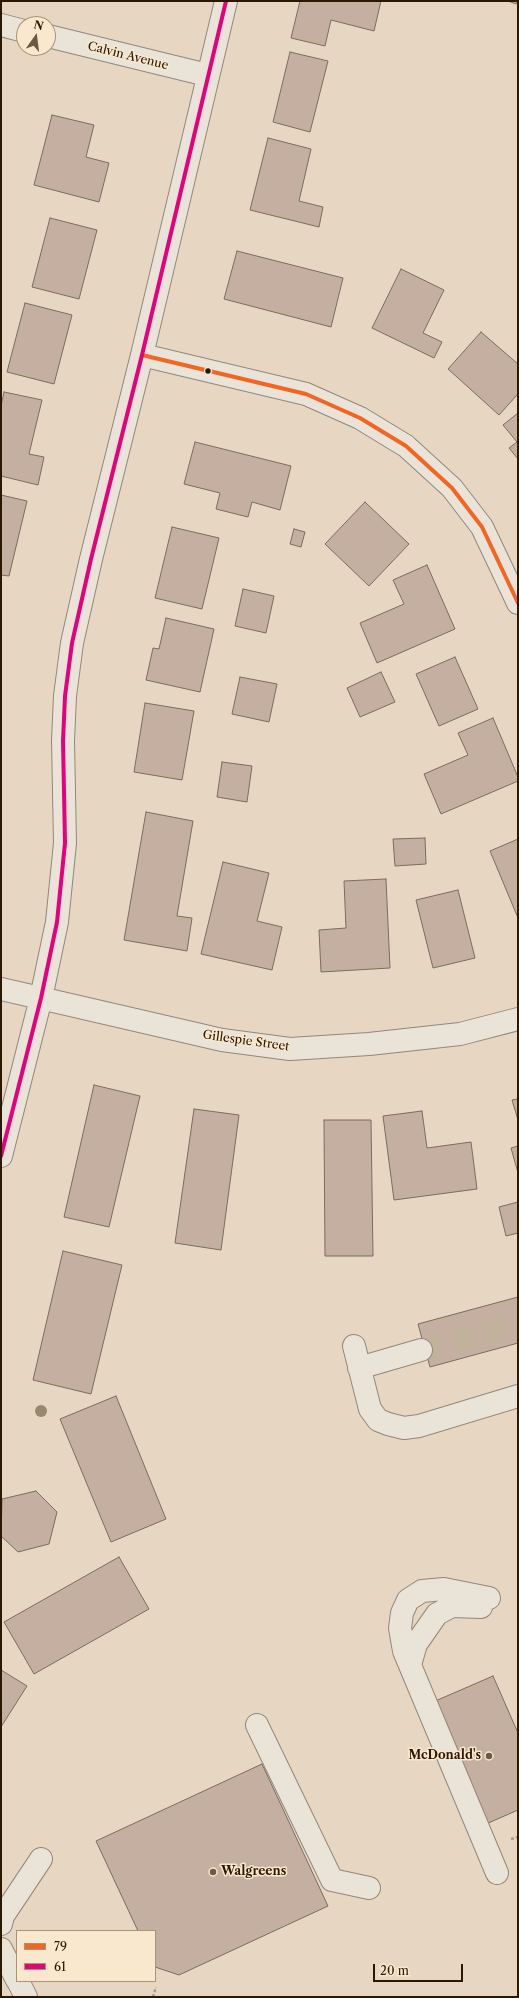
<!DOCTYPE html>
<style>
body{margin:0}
#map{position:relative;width:519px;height:1998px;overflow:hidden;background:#e7d7c2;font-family:"Libre Caslon Text",serif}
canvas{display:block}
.frame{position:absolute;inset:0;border:2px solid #2c1700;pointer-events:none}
.legend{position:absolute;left:16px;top:1930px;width:140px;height:52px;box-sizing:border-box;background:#f9e7ce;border:1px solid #a7947c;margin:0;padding:5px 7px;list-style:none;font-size:12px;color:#2c1700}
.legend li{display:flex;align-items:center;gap:8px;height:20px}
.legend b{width:20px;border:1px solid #a7947c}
.north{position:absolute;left:16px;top:16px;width:40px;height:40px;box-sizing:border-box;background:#f9e7ce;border:1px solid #a7947c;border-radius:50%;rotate:14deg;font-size:11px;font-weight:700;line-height:16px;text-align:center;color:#2c1700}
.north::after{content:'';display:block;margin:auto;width:14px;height:18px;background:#6d5a44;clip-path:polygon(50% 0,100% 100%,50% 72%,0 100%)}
.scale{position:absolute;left:373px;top:1964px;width:90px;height:18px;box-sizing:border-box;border:2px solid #2c1700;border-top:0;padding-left:5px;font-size:12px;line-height:14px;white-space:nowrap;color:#2c1700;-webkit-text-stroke:3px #f9e7ce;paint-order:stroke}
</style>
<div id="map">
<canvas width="519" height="1998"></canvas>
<div class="frame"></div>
<ul class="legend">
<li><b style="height:5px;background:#f26522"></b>79</li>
<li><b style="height:5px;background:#e5007d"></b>61</li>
</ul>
<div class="north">N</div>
<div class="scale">20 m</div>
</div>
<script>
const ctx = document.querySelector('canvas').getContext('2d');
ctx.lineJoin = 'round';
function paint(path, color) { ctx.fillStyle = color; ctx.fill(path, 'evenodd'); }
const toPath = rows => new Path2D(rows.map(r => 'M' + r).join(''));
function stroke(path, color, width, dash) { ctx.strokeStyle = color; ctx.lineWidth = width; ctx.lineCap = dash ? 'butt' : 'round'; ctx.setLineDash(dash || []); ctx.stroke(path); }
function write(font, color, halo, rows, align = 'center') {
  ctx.font = font + ' "Libre Caslon Text",serif'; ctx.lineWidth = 3; ctx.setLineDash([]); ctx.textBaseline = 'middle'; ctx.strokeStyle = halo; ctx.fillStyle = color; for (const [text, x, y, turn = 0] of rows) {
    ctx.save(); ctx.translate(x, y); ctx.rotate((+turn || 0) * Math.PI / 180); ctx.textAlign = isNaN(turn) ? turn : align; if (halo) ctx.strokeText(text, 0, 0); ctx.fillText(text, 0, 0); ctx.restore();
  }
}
const building = toPath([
 [300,1,381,1,374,31,331,20,325,46,291,38,300,1],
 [508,1,518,1,516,4,508,1],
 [290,52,328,61,310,132,273,122,290,52],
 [52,115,94,125,86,157,109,163,99,202,34,185,52,115],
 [268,138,311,149,299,201,323,207,319,227,250,210,268,138],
 [50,218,97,230,79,299,32,287,50,218],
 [237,251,343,278,331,327,224,299,237,251],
 [401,269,444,290,423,333,442,342,434,358,372,328,401,269],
 [25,303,72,315,54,384,7,372,25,303],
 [481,332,518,364,518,394,499,415,448,369,481,332],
 [4,392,42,400,29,454,44,457,38,485,1,476,1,406,4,392],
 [518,413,518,459,509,448,517,442,503,425,518,413],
 [195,442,291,466,280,510,252,502,248,517,216,509,220,493,184,484,195,442],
 [1,495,27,501,9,576,1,575,1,495],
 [365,502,409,544,369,586,325,544,365,502],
 [172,527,219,538,202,609,155,598,172,527],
 [294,529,305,532,301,547,290,544,294,529],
 [427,565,455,629,377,663,360,623,404,604,393,580,427,565],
 [243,589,274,596,266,633,235,626,243,589],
 [166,618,214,629,200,692,146,680,153,648,159,649,166,618],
 [455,657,478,709,439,726,416,674,455,657],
 [381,672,395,702,360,717,347,688,381,672],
 [240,677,277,684,269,722,232,714,240,677],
 [145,703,194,711,182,780,134,772,145,703],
 [493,718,518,777,518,781,441,814,424,774,468,755,458,733,493,718],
 [222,762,252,766,247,802,217,797,222,762],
 [146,812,193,821,177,916,192,918,187,951,124,940,146,812],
 [425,838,426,864,395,866,393,839,425,838],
 [518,839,518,918,490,851,518,839],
 [223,862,269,873,257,921,282,927,272,970,201,954,223,862],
 [386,879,390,968,321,972,319,930,346,928,344,881,386,879],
 [458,890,475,958,433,968,416,900,458,890],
 [94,1085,140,1096,109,1227,64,1217,94,1085],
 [518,1099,518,1120,512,1100,518,1099],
 [194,1109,239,1115,221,1250,175,1243,194,1109],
 [422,1111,427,1148,471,1142,477,1189,394,1200,383,1116,422,1111],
 [324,1120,371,1120,373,1256,325,1256,324,1120],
 [518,1146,518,1173,511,1148,518,1146],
 [518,1202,518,1233,506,1236,499,1207,518,1202],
 [63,1251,122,1265,91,1394,33,1380,63,1251],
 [518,1297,518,1343,430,1367,418,1324,518,1297],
 [116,1396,166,1519,111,1542,60,1419,116,1396],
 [36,1491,57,1512,49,1544,18,1552,1,1536,2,1499,36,1491],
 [119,1557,149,1609,34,1674,4,1622,119,1557],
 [1,1670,27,1686,1,1727,1,1670],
 [493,1676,518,1733,518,1810,486,1824,433,1702,493,1676],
 [262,1764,328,1906,179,1975,155,1967,155,1931,138,1931,96,1841,262,1764]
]);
paint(building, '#c5afa1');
stroke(building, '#786d5f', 1);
stroke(toPath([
 [421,1350,518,1324]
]), '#c2b19b', 22, [22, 11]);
const minor = toPath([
 [1,25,24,31],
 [48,36,207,75],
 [142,355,306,394,360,418,406,446,452,488,482,527,518,603],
 [1,989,222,1040,290,1049,369,1044,460,1034,518,1019],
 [1,1156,41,998,57,922,65,843,63,741,65,696,72,643,91,559,142,355,226,1],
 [354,1346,370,1409,378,1420,388,1424,404,1428,419,1426,518,1396],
 [359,1368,421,1350],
 [489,1598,444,1589,422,1591,408,1600,402,1613,400,1628,404,1651,497,1873],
 [410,1665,416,1644,437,1614,452,1606,481,1607],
 [257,1725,332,1880,369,1888],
 [1,1924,3,1916,41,1859],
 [1,1949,17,1980],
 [18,1981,26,1997]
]);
stroke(minor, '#938779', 24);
stroke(toPath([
 [511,1839,518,1837],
 [153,1997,156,1987]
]), '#a59c92', 2.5, [3, 2]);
stroke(minor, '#eae3d8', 22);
stroke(toPath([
 [142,355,306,394,360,418,406,446,452,488,482,527,518,603]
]), '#f26522', 4);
stroke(toPath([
 [1,1156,41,998,57,922,65,843,63,741,65,696,72,643,91,559,142,355,226,1]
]), '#e5007d', 4);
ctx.fillStyle = '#978970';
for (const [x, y] of [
 [41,1411]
]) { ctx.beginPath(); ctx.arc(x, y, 6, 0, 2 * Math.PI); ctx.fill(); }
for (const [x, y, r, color] of [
 [208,371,3.5,"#2c1700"],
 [489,1756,4,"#6d5a44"],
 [213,1872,4,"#6d5a44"]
]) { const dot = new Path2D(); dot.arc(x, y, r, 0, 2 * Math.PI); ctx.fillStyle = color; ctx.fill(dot); stroke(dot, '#f9e7ce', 1.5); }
write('12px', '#2c1700', '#f9e7ce', [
 ["Calvin Avenue",128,56,14],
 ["Gillespie Street",246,1041,8]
]);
write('bold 12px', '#2c1700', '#f9e7ce', [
 ["McDonald's",481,1756],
 ["Walgreens",221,1872,"left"]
], 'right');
</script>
